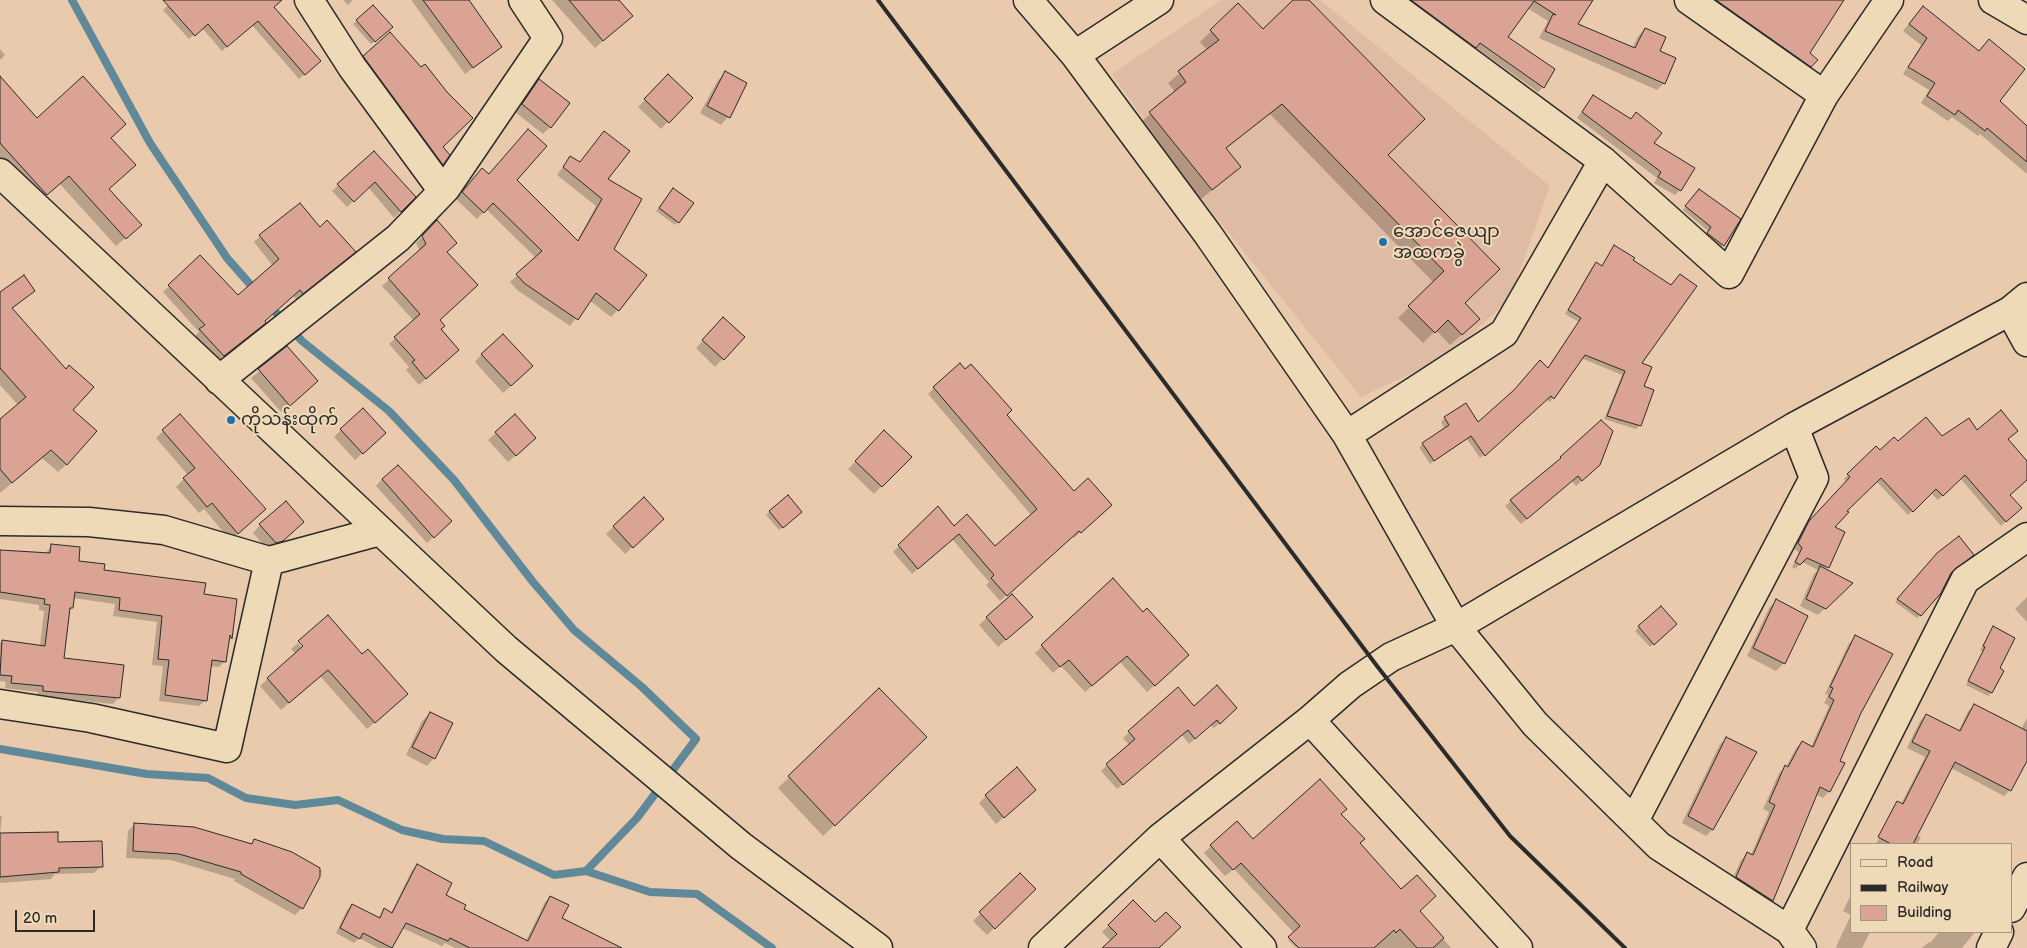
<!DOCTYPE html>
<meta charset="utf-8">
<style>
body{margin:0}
#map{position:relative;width:2027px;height:948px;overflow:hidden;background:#e9caad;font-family:"Balsamiq Sans",sans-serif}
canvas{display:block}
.legend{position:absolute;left:1850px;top:843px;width:162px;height:90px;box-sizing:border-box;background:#efdab8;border:1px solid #a19480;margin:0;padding:6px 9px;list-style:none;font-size:15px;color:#2b2b2b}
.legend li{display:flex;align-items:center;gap:10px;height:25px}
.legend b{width:25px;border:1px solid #a19480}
.scale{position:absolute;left:15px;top:910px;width:80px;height:22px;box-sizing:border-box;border:2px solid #2b2b2b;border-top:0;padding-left:6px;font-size:15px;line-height:18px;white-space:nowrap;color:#2b2b2b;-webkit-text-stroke:4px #efdab8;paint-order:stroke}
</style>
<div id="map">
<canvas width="2027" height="948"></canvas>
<ul class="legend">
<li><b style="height:6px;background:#efdab8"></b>Road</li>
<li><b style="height:6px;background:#2b2b2b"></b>Railway</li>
<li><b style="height:14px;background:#daa393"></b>Building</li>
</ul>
<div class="scale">20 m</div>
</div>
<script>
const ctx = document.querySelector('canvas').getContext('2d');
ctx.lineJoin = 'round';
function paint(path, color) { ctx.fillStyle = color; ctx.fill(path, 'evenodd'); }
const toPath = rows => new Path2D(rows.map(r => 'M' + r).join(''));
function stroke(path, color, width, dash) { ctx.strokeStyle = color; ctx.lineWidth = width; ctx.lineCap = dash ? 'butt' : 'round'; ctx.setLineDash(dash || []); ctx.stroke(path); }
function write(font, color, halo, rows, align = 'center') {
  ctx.font = font + ' "Balsamiq Sans","Noto Sans Myanmar",sans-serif'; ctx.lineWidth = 4; ctx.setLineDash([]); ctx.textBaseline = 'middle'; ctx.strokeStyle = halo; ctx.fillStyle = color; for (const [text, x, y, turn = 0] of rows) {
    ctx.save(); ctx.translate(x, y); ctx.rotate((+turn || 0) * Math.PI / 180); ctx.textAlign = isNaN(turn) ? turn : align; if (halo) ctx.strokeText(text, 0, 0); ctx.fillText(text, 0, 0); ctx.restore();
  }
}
paint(toPath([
 [1221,0,1320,0,1550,186,1510,298,1448,356,1361,397,1190,185,1112,74]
]), '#e0bba3');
paint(toPath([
 [173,0,266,0,315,66,299,79,252,25,222,51,202,28,189,39,163,10],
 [343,0,353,0,348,5],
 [411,0,466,0,500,47,465,74],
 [552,0,618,0,631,16,595,48],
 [1295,0,1307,0,1464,303,1467,330,1450,345,1436,330,1423,343,1398,318,1434,283,1270,114,1225,149,1240,167,1200,200,1139,124,1175,92,1168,83,1207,50,1200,42,1238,5,1263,31],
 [1414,0,1469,0,1506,38,1543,87,1538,92,1475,47,1470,52,1413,10,1419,4],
 [1503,0,1591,0,1576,25,1632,49,1638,36,1645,29,1659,52,1664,83,1657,90,1539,38,1548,21,1527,8],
 [1703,0,1842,0,1809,54,1816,60,1805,71],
 [1916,15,1979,52,1998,101,2027,127,2027,174,1980,134,1978,136,1952,117,1948,121,1921,103,1929,90,1903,74,1921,45,1903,31],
 [357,21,388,30,371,44,353,24],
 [0,49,5,55,0,60],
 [364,57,448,155,436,170,358,63],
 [725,73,728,117,721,125,700,113,718,80],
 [668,76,691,98,661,129,638,107],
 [0,78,37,119,110,138,108,189,131,233,116,246,59,183,38,203,0,160],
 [539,80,550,127,543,134,515,112],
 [1593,96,1630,120,1636,114,1680,190,1675,195,1654,183,1657,178,1577,118],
 [604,133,618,310,611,317,589,300,570,326,517,290,510,282,536,258,486,209,477,219,456,199,476,176,489,175,516,180,577,241,596,206,557,175,570,158,579,163],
 [374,152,414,197,394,218,368,187,347,207,332,191],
 [670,193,678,222,675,225,656,211],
 [1696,194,1723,245,1720,248,1704,237,1708,231,1683,210],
 [437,222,445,253,439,330,451,356,419,385,406,370,409,367,389,344,414,321,382,286,420,251,416,243],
 [260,236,348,258,296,299,292,295,263,321,258,329,216,362,194,337,199,332,163,292,200,256,238,297,273,266,254,242],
 [1614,247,1632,261,1643,387,1640,425,1636,429,1604,419,1622,375,1581,358,1550,402,1546,399,1480,458,1467,439,1430,464,1419,447,1445,429,1441,422,1445,418,1478,424,1547,369,1579,322,1565,314,1592,267,1596,264,1601,267],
 [34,291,11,310,71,410,67,464,58,472,42,458,0,493,0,421,18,405,0,385,0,293],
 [716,326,743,338,715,367,696,348],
 [287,348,309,388,281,412,251,378],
 [482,354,524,374,503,393,475,362],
 [934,388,1005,416,1074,493,1104,511,1074,538,1072,536,1000,601,986,585,989,582,952,539,912,574,893,552,937,508,954,527,995,548,1032,516,928,394],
 [514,416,527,446,508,462,488,440],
 [341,430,377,440,355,460,334,437],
 [163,431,257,517,230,540,204,509,199,513,176,487,188,475,156,438],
 [884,432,910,457,874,494,848,469],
 [1977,432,2007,439,2027,462,2027,479,2009,495,2020,508,2001,526,1960,478,1938,500,1931,493,1908,515,1876,481,1845,511,1833,527,1844,532,1825,570,1851,583,1818,615,1800,606,1814,574,1818,570,1802,562,1795,569,1792,567,1799,553,1794,548,1805,527,1846,482,1844,479,1848,475,1880,452,1898,443],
 [1561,458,1594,470,1576,486,1572,481,1521,524,1505,506],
 [382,479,418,490,420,488,450,521,427,543,376,486],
 [787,496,797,515,779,530,766,515],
 [644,498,655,526,625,554,606,534],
 [260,525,295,530,274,548,268,550,253,533],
 [52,545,77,562,102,571,203,595,236,600,231,638,228,642,225,661,219,667,210,666,206,700,199,706,159,701,163,666,152,665,157,622,113,616,115,604,73,598,72,607,69,610,63,659,119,697,113,704,37,696,38,692,5,688,6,682,0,681,0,643,2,641,40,646,44,611,39,610,39,605,0,599,0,551,30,555,33,552,45,554],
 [1933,558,1920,615,1917,618,1895,602],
 [1113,580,1181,662,1147,692,1120,662,1085,692,1061,666,1053,673,1035,653],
 [1012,595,1024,624,998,647,979,625],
 [2027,597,2027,622,2015,609],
 [1776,601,1784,663,1776,671,1747,656,1769,608],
 [1661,607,1675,624,1650,647,1635,631],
 [1993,628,1991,693,1988,696,1966,685,1983,651,1980,650],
 [1856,637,1860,712,1839,761,1829,791,1823,798,1816,794,1772,900,1765,906,1730,884,1741,860,1747,854,1751,855,1769,812,1763,809,1779,773,1786,767,1796,748,1802,742,1811,747,1829,706,1824,703,1828,695,1825,694,1849,643],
 [298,643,306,652,399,702,367,729,320,676,281,710,260,686,296,654,291,649],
 [1178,689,1194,708,1230,714,1214,728,1210,725,1189,744,1182,735,1117,789,1101,771,1129,745,1123,738],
 [879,690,925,737,823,836,778,788],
 [1974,705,2021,729,2027,718,2027,758,2010,790,2004,796,1951,768,1916,835,1921,837,1917,844,1876,844,1894,810,1901,804,1925,757,1907,748,1920,721,1926,715,1958,732,1968,711],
 [430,713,434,758,427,766,406,755,422,721],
 [1727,738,1755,752,1712,830,1706,836,1682,823,1720,744],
 [986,796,1027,797,996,824,979,803],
 [1339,814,1359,843,1451,948,1296,948,1288,940,1294,933,1234,869,1225,876,1204,853,1211,846,1253,841],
 [0,816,2,816,0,835,57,844,101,866,94,873,55,874,51,879,0,883],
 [135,824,250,845,255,840,291,853,322,871,302,908,295,915,234,881,235,879,171,860,126,858,128,831],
 [417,865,445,896,462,909,526,941,545,902,550,897,561,919,585,948,455,948,445,943,442,946,402,928,392,948,378,948,359,938,354,943,336,933,347,910,352,905,378,918,385,910,391,913,412,870],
 [1020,874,1034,889,987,935,973,921],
 [1851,895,1851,915,1843,911],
 [1133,902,1157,948,1104,948,1111,941,1102,932],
 [1851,915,1851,932,1870,932,1862,948,1837,948,1836,947],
 [1939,932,1975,932,1962,948,1922,948,1929,942,1930,943]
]), '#0003');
stroke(toPath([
 [72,0,150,143,227,258,256,291],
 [269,305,302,341,389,411,454,480,533,582,574,630,642,687,696,739,637,818,586,871],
 [0,749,147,774,208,778,246,798,295,805,338,800,402,830,443,839,484,841,554,875,586,871,650,892,697,894,772,948]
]), '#5f8899', 8);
const building = toPath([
 [163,0,282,0,274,7,321,61,305,75,258,21,227,47,208,24,195,36,163,0],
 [423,0,469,0,502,47,473,68,423,0],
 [569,0,619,0,633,16,603,41,569,0],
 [1293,0,1309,0,1425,119,1388,155,1500,269,1465,303,1480,319,1462,335,1448,320,1435,333,1408,306,1444,271,1282,104,1226,148,1241,167,1212,190,1149,112,1186,82,1178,71,1219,40,1210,30,1238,3,1263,29,1293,0],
 [1411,0,1593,0,1578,24,1635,48,1645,28,1666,37,1660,51,1676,58,1665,84,1545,31,1553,14,1556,15,1534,1,1508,37,1555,69,1544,88,1480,43,1476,48,1411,0],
 [1716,0,1844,0,1810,53,1818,60,1811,67,1716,0],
 [373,5,393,27,375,42,356,20,373,5],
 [1923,6,1979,51,1989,39,2025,69,2000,101,2027,126,2027,162,1987,128,1985,131,1958,110,1955,115,1927,96,1935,83,1908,67,1927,38,1909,24,1923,6],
 [390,32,421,67,425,64,447,92,473,118,443,147,450,155,443,165,363,56,390,32],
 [725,71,747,83,730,118,707,106,725,71],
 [668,74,693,98,669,123,644,99,668,74],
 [0,76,37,118,83,76,126,124,111,138,136,165,109,189,142,225,126,239,69,176,47,195,0,143,0,76],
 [539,79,570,103,551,128,522,104,539,79],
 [1593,95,1631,119,1636,112,1662,133,1654,143,1695,168,1681,191,1658,177,1661,172,1582,112,1593,95],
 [528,129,547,146,517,180,578,241,602,199,563,167,570,156,580,162,604,131,630,151,608,179,642,199,614,249,647,275,619,311,596,293,578,320,524,283,516,274,542,251,493,203,484,213,462,192,482,168,489,174,528,129],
 [374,151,416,197,401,212,375,182,354,202,337,184,374,151],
 [673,188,694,203,679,223,659,208,673,188],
 [1699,189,1741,219,1724,246,1707,233,1711,227,1685,206,1699,189],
 [300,203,320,227,327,220,356,252,303,294,300,290,265,321,266,323,224,356,199,329,205,325,168,285,200,255,238,295,279,259,259,235,300,203],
 [437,220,457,243,447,252,478,285,440,320,445,326,441,329,459,350,426,379,412,362,415,360,394,337,420,314,388,278,426,244,422,236,437,220],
 [1614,245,1635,258,1633,260,1671,285,1680,274,1697,286,1642,363,1652,367,1644,386,1654,390,1641,426,1607,416,1625,371,1585,355,1554,399,1551,396,1485,456,1471,436,1434,461,1422,443,1449,425,1444,417,1466,403,1478,422,1514,390,1540,360,1548,368,1581,318,1568,310,1596,262,1602,266,1614,245],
 [24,275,35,291,12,308,66,369,69,365,94,387,73,410,97,431,67,465,51,450,12,483,0,469,0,419,26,397,0,368,0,292,24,275],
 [723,317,745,337,724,360,702,340,723,317],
 [503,334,533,366,511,386,481,354,503,334],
 [287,346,318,381,290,406,258,369,287,346],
 [960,363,965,369,971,364,1012,410,1007,415,1074,491,1088,478,1112,505,1081,533,1079,531,1007,596,991,578,994,575,959,534,918,569,898,545,938,506,954,526,967,514,995,546,1037,509,933,387,960,363],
 [363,408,386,433,363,454,340,429,363,408],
 [2001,410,2018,431,2008,439,2027,461,2027,480,2010,495,2022,508,2006,522,1965,475,1943,496,1936,489,1913,512,1881,478,1847,511,1849,512,1835,527,1845,532,1829,568,1807,558,1800,565,1795,562,1802,548,1798,543,1809,521,1850,477,1847,474,1876,446,1880,450,1894,437,1898,441,1926,417,1942,436,1969,418,1977,430,2001,410],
 [180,414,266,509,238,534,212,503,207,507,183,478,195,468,162,430,180,414],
 [515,414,536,438,516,456,495,432,515,414],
 [1601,420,1613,431,1600,465,1582,481,1578,476,1527,519,1510,500,1561,458,1560,457,1601,420],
 [884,430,912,457,882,487,855,461,884,430],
 [398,465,452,521,434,538,382,479,398,465],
 [788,495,802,512,783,528,769,511,788,495],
 [644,497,664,519,633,548,613,526,644,497],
 [286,501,304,522,283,541,276,543,259,524,286,501],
 [1959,536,1974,555,1951,573,1941,593,1921,616,1897,599,1937,553,1959,536],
 [51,544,80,547,79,561,105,564,104,570,206,583,204,594,237,599,232,639,230,635,226,662,212,660,207,701,165,695,169,660,158,659,162,616,119,610,120,598,75,592,73,608,70,608,64,658,124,665,120,698,43,691,43,686,11,683,12,676,0,675,2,640,45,646,50,605,44,604,45,599,0,592,0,550,50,553,51,544],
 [1820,566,1853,583,1826,609,1806,599,1820,566],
 [1113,578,1143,612,1147,608,1189,655,1155,686,1127,656,1092,686,1069,660,1060,667,1041,645,1113,578],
 [1012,594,1033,617,1006,640,986,617,1012,594],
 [1776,599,1808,616,1785,664,1753,648,1776,599],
 [1661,606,1677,624,1654,645,1638,626,1661,606],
 [328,615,362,654,368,649,408,694,375,723,328,670,289,703,267,678,303,646,298,641,328,615],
 [1993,626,2015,638,2000,668,2004,671,1992,693,1968,681,1985,647,1983,646,1993,626],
 [1855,635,1893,654,1861,713,1840,761,1845,763,1830,792,1820,787,1773,901,1736,877,1747,852,1753,855,1775,805,1769,802,1785,765,1788,767,1802,741,1813,747,1834,700,1829,697,1833,688,1830,687,1855,635],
 [1217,685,1237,708,1220,724,1217,720,1195,739,1188,730,1123,785,1106,764,1135,739,1128,731,1178,687,1194,706,1217,685],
 [879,688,927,737,835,826,788,776,879,688],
 [1974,704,2027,731,2027,761,2011,791,1955,762,1913,844,1891,844,1878,837,1897,801,1903,804,1930,751,1912,742,1926,714,1960,731,1974,704],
 [430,712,453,723,435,759,412,747,430,712],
 [1726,737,1757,752,1713,830,1688,816,1726,737],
 [1017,767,1036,790,1004,818,985,795,1017,767],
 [1320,779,1347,809,1341,814,1365,839,1360,843,1401,889,1417,875,1436,896,1420,911,1444,938,1433,948,1417,948,1400,929,1396,933,1394,930,1374,948,1299,948,1288,937,1300,926,1241,863,1233,870,1210,845,1237,821,1253,839,1320,779],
 [134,823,194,827,252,844,254,839,292,852,320,868,320,877,303,909,241,874,241,872,179,854,133,851,134,823],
 [58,832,58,842,102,841,103,867,59,868,59,872,0,877,0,833,58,832],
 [417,864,452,883,446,895,466,905,464,909,528,941,550,896,569,905,562,918,622,948,470,948,450,938,448,941,406,923,392,948,363,933,360,939,340,928,352,904,380,918,384,908,392,913,417,864],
 [1020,873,1036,889,995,929,979,912,1020,873],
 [1133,900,1155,922,1166,912,1181,927,1159,948,1102,948,1117,934,1108,925,1133,900]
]);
paint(building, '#daa393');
stroke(building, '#2b2b2b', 1);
const minor = toPath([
 [309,0,352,67,443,191],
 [1028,0,1075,55,1207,233,1347,435,1456,627,1535,724,1659,846,1789,930,1802,948],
 [1385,0,1603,161,1729,274,1824,95,1889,0],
 [1689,0,1824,95],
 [1993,0,2027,20],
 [1075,55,1159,0],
 [0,173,506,649,741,846,878,948],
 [2010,311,2027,342],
 [219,380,398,238,446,188,548,38,523,0],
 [1347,435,1504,333,1603,161],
 [0,521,89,522,164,530,269,561,380,531],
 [0,704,91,718,227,748,269,561],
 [1310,720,1518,948],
 [1634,821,1814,478,1794,427],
 [1160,838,1262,948],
 [2011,908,2027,877],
 [1789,930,1965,580,2027,537],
 [1043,948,1160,838,1310,720,1350,685,1391,657,1456,627,1794,427,2010,311,2027,297],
 [1991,948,1999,932]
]);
stroke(minor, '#2b2b2b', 31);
stroke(minor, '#efdab8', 28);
stroke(toPath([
 [878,0,1377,666,1510,836,1625,948]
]), '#2b2b2b', 4);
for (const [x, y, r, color] of [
 [1383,242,5,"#1f6fb2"],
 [231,420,5,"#1f6fb2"]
]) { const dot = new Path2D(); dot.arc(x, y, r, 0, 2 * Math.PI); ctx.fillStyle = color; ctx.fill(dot); stroke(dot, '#efdab8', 2); }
write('18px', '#2b2b2b', '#efdab8', [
 ["အောင်ဇေယျာ",1393,232],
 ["အထကခွဲ",1393,253],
 ["ကိုသန်းထိုက်",241,420]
], 'left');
</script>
